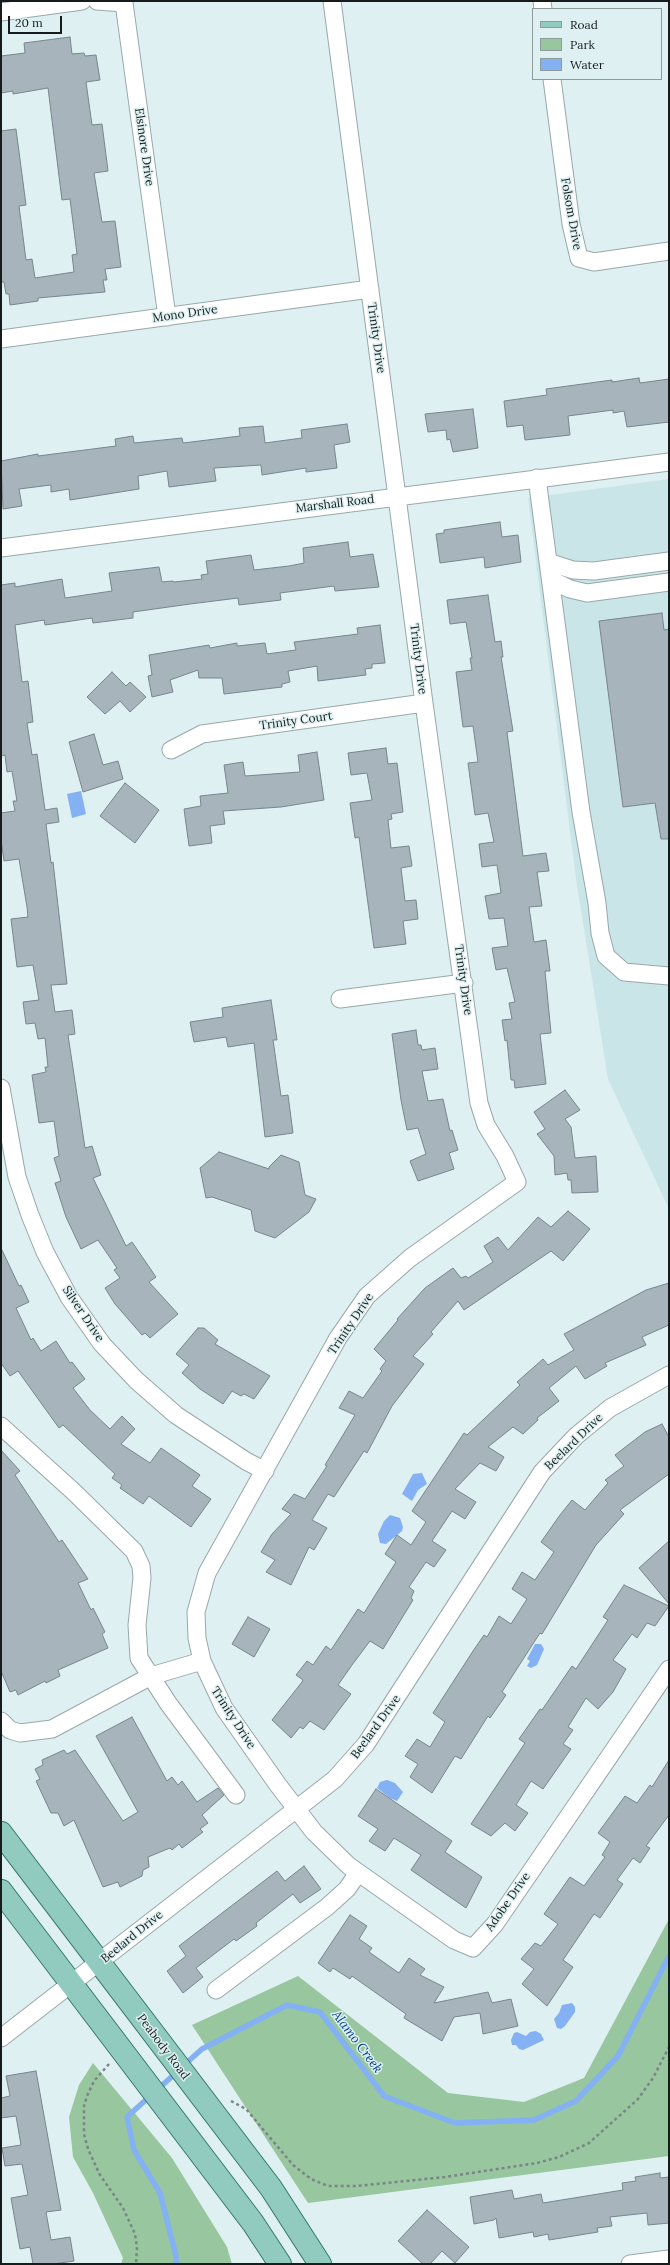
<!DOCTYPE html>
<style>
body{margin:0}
#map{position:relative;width:670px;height:2265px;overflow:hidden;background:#def0f1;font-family:Lora,serif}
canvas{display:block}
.frame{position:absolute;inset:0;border:2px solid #161c1c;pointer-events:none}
.legend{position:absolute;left:532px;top:8px;width:130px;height:72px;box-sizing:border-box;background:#def0f1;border:1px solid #8e9b9c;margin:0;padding:5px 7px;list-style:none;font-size:12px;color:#161c1c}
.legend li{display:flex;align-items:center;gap:8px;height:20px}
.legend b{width:20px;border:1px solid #8e9b9c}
.scale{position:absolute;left:8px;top:16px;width:54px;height:18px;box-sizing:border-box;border:2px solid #161c1c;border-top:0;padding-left:5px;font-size:12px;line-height:14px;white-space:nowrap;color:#161c1c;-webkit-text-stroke:3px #def0f1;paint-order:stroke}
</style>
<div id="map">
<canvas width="670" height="2265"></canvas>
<div class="frame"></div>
<ul class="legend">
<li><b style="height:5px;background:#91cbbf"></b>Road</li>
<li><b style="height:11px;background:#97c69f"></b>Park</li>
<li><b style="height:11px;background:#83b1f3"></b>Water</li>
</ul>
<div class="scale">20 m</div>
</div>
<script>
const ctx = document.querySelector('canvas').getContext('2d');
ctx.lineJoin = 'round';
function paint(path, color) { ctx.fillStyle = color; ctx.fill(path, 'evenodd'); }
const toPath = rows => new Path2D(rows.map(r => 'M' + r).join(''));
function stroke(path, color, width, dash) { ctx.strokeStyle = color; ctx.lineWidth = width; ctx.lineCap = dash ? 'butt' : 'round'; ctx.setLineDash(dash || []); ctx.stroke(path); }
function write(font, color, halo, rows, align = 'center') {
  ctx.font = font + ' Lora,serif'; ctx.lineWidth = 3; ctx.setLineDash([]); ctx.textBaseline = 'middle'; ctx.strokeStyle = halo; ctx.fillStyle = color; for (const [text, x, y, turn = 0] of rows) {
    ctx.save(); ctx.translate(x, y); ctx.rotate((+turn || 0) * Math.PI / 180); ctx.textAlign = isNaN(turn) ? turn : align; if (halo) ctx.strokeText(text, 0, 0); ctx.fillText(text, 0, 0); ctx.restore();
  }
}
paint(toPath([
 [669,479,669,1209,608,1079,576,879,528,498]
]), '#cae5e8');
paint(toPath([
 [669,1919,669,2156,308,2203,192,2025,298,1976,448,2093,524,2102,584,2078],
 [93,2063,172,2158,227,2247,232,2264,121,2264,123,2258,93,2193,73,2157,69,2117,79,2085]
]), '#97c69f');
paint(toPath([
 [81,791,86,814,72,818,67,794],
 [422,1473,427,1484,418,1490,412,1501,402,1494,413,1474],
 [390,1515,400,1518,403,1527,402,1531,386,1544,380,1543,378,1534,384,1521],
 [535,1644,541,1644,544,1649,537,1665,531,1668,527,1666,530,1661,527,1659],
 [387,1780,395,1783,403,1792,397,1801,390,1798,377,1788,380,1782],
 [572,2003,575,2007,575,2012,565,2026,561,2029,557,2028,554,2019,559,2013,562,2005],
 [536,2031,541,2034,544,2040,523,2050,519,2049,516,2045,512,2045,511,2040,514,2033,517,2032,526,2036,530,2032]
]), '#83b1f3');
stroke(toPath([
 [183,2066,202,2049,287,2005,320,2012,384,2096,455,2123,534,2120,576,2101,618,2056,669,1956],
 [158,2089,177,2072],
 [150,2096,127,2117,134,2150,160,2193,176,2256,176,2264]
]), '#83b1f3', 5.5);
const building = toPath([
 [70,37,72,54,84,53,85,56,96,55,100,80,86,82,92,125,102,124,108,171,94,173,102,222,115,221,121,267,105,269,107,280,103,280,105,292,38,298,38,301,10,305,9,294,6,294,4,282,1,282,1,131,16,129,26,205,19,206,26,260,32,259,35,278,74,272,72,255,77,254,70,199,62,200,48,88,13,94,13,91,1,93,1,56,25,53,24,43,70,37],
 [639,378,640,383,669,379,669,422,627,427,624,411,613,413,613,410,568,416,570,435,525,440,523,425,507,427,504,401,547,395,546,389,612,380,612,382,639,378],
 [473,409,478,448,453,452,450,439,447,440,446,430,428,432,425,414,473,409],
 [347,424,350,442,334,445,337,468,306,472,306,468,262,475,261,465,214,468,216,481,169,487,167,471,138,476,139,489,70,500,69,489,51,492,51,485,19,489,22,506,3,509,1,461,38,454,38,456,116,446,115,439,133,436,134,443,182,438,183,443,240,436,239,428,263,426,265,443,302,438,301,430,347,424],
 [500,522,502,537,518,535,521,562,485,568,484,557,440,563,436,534,444,533,444,530,500,522],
 [348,542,350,557,373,554,379,587,335,591,334,586,280,593,281,600,239,605,238,598,190,604,133,612,133,618,93,623,92,618,45,625,44,620,15,625,22,682,28,681,33,722,27,723,32,755,37,754,45,810,57,808,59,822,46,824,51,863,53,862,67,984,51,985,55,1012,72,1010,75,1034,68,1035,85,1148,92,1146,101,1175,93,1178,126,1246,132,1242,156,1277,149,1282,178,1314,150,1338,145,1333,142,1335,115,1304,105,1288,120,1278,114,1270,117,1268,98,1240,81,1249,66,1217,55,1183,61,1181,54,1158,59,1156,54,1121,39,1123,32,1075,46,1072,45,1067,48,1067,45,1038,38,1039,35,1023,26,1024,23,1002,39,1000,33,965,17,967,11,919,28,917,27,907,19,859,4,861,1,840,1,813,15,811,13,801,17,801,12,771,7,772,5,755,1,756,1,585,15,583,15,587,62,579,65,598,112,591,109,573,159,567,162,582,173,581,174,582,202,579,201,575,208,574,206,561,251,555,254,570,289,566,304,563,303,548,348,542],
 [488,595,495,642,501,641,503,657,501,657,513,731,507,732,523,856,546,853,549,871,537,872,542,906,529,907,534,942,546,940,550,971,545,971,551,1033,540,1034,546,1084,515,1088,514,1080,511,1080,507,1040,505,1041,502,1020,512,1019,509,1003,515,1002,507,968,496,970,492,948,508,946,504,918,489,919,485,896,501,893,497,865,482,867,479,844,494,842,488,813,475,815,468,763,478,762,473,726,463,727,456,672,472,670,470,658,472,658,466,622,450,624,447,600,488,595],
 [662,613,664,630,669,629,669,839,661,839,655,803,623,807,599,621,662,613],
 [380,625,385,663,372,664,372,668,365,669,366,675,318,681,317,666,288,671,290,682,282,684,282,687,224,694,222,678,199,678,198,670,170,680,173,692,152,697,148,676,152,675,149,655,209,645,210,648,237,643,237,646,265,643,267,654,296,650,294,642,358,634,357,628,380,625],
 [112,672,126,686,130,682,146,697,130,712,120,701,105,714,87,697,112,672],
 [94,734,103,765,118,761,123,779,83,792,69,742,94,734],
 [386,748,388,764,397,763,403,812,391,814,392,819,388,820,391,848,409,846,412,866,401,868,405,901,416,900,418,919,403,921,406,944,374,948,359,837,355,838,350,803,372,800,367,773,351,775,348,753,386,748],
 [317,752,324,800,281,807,223,811,225,824,210,826,212,843,189,846,184,809,201,806,200,796,228,793,224,765,243,762,245,776,300,772,298,755,317,752],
 [125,783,159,810,135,843,100,816,125,783],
 [271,1000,277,1040,273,1040,281,1096,288,1095,293,1133,265,1137,254,1043,228,1047,226,1037,194,1042,190,1022,223,1017,222,1008,271,1000],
 [416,1030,418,1045,421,1045,422,1050,435,1048,438,1069,422,1071,428,1101,443,1099,450,1131,452,1130,458,1150,449,1153,454,1169,418,1181,410,1161,426,1154,418,1128,407,1130,401,1100,392,1034,416,1030],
 [565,1090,580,1110,565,1119,571,1127,575,1158,596,1156,598,1192,572,1193,571,1180,568,1180,567,1173,555,1175,554,1156,537,1134,545,1129,534,1112,565,1090],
 [219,1152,269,1169,269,1167,281,1155,299,1162,305,1195,316,1199,309,1212,275,1238,255,1231,251,1210,212,1197,206,1198,200,1168,219,1152],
 [568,1211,590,1229,563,1261,551,1251,464,1310,458,1301,431,1332,433,1334,413,1356,424,1364,392,1406,367,1453,364,1451,334,1497,328,1494,312,1520,327,1528,314,1550,309,1547,291,1585,266,1572,275,1560,261,1552,272,1534,291,1514,282,1509,294,1494,305,1499,327,1466,325,1465,355,1415,339,1408,349,1391,363,1398,382,1371,380,1369,386,1361,374,1349,398,1320,397,1319,425,1288,453,1268,461,1278,466,1276,468,1278,493,1262,484,1246,498,1237,508,1250,538,1217,551,1227,568,1211],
 [1,1248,19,1286,21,1285,29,1302,16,1308,31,1340,33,1338,41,1351,56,1341,70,1363,72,1362,85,1379,73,1388,90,1410,110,1429,122,1416,135,1429,121,1444,150,1463,161,1448,200,1475,192,1486,211,1499,191,1527,149,1496,143,1504,120,1488,122,1485,112,1478,115,1474,63,1425,59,1428,18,1371,10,1376,1,1363,1,1248],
 [669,1283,669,1325,642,1337,646,1345,605,1363,607,1366,585,1379,576,1366,549,1388,559,1401,537,1418,538,1420,523,1434,513,1427,488,1447,504,1457,496,1471,480,1463,455,1489,476,1502,465,1519,452,1511,432,1541,446,1550,434,1567,426,1562,409,1587,414,1591,411,1598,413,1600,383,1649,370,1641,352,1665,338,1685,351,1694,324,1730,310,1721,303,1729,300,1727,291,1738,272,1720,302,1682,303,1680,296,1675,307,1661,313,1665,326,1646,331,1650,358,1609,364,1613,396,1562,385,1554,397,1535,411,1545,426,1522,412,1511,464,1433,467,1435,520,1385,517,1382,543,1359,548,1365,574,1350,564,1334,646,1290,669,1283],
 [198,1328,204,1328,218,1340,215,1344,270,1376,254,1399,244,1394,241,1396,232,1391,223,1404,200,1389,182,1373,189,1365,176,1354,198,1328],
 [662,1424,669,1437,669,1474,620,1510,624,1514,596,1545,542,1634,540,1633,502,1692,506,1695,490,1718,488,1716,461,1759,455,1756,432,1793,410,1777,418,1764,405,1756,417,1739,430,1747,445,1722,433,1713,473,1651,484,1635,487,1637,499,1616,511,1624,527,1599,512,1589,522,1572,535,1580,554,1552,541,1542,560,1515,572,1500,585,1510,608,1483,605,1480,624,1466,615,1455,645,1432,662,1424],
 [1,1450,20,1471,15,1475,59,1542,62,1540,88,1579,78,1583,91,1610,93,1608,105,1632,102,1634,108,1648,58,1670,60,1676,46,1683,45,1681,18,1695,16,1690,10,1692,1,1671,1,1450],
 [669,1541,669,1604,639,1568,669,1541],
 [624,1585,669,1606,655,1626,647,1623,637,1638,632,1634,613,1660,626,1669,613,1692,598,1709,586,1698,568,1727,573,1730,563,1744,571,1749,543,1789,531,1781,516,1805,528,1813,515,1831,505,1823,491,1836,471,1824,525,1743,519,1739,540,1709,542,1710,572,1666,576,1669,608,1620,603,1617,624,1585],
 [248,1617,270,1629,254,1657,232,1644,248,1617],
 [132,1717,167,1781,172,1777,178,1785,182,1781,197,1802,218,1788,224,1795,202,1815,208,1823,200,1829,203,1832,182,1848,179,1844,172,1850,170,1848,148,1857,149,1867,143,1870,142,1876,120,1887,118,1882,103,1887,74,1820,64,1826,58,1813,51,1813,36,1781,40,1779,35,1769,43,1765,42,1760,64,1750,67,1754,75,1750,123,1821,138,1812,96,1736,132,1717],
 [669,1760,669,1815,646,1846,650,1848,640,1863,633,1858,617,1880,623,1884,600,1918,594,1914,563,1960,573,1967,547,2006,522,1984,534,1969,521,1959,535,1943,541,1946,558,1924,544,1914,570,1877,584,1886,605,1857,602,1855,610,1842,598,1833,625,1796,637,1803,650,1785,652,1787,669,1760],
 [376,1789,452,1841,445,1852,482,1877,466,1908,411,1870,421,1855,394,1838,385,1851,369,1841,378,1829,358,1816,376,1789],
 [304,1866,321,1889,300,1903,293,1894,256,1923,257,1926,236,1941,234,1939,196,1968,203,1977,183,1993,167,1971,186,1956,179,1946,277,1871,285,1881,304,1866],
 [350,1915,367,1926,359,1939,372,1948,369,1952,399,1973,409,1958,425,1969,420,1975,444,1987,434,2003,488,1992,492,2003,511,1999,518,2026,483,2034,480,2013,454,2017,442,2041,404,2018,406,2014,352,1976,350,1979,333,1968,330,1972,318,1963,350,1915],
 [36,2071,61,2210,46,2212,51,2240,70,2237,74,2261,53,2264,33,2264,30,2247,20,2249,11,2198,28,2195,22,2164,5,2166,2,2148,21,2145,16,2116,1,2118,1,2098,10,2096,6,2076,36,2071],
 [660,2173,660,2178,669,2177,669,2223,648,2225,647,2213,610,2217,612,2226,597,2228,598,2232,549,2240,548,2234,534,2237,533,2232,499,2238,496,2218,494,2220,474,2224,470,2197,512,2190,514,2199,541,2194,543,2203,623,2190,622,2183,636,2181,635,2177,660,2173],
 [427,2210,469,2247,455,2263,442,2251,430,2264,423,2264,398,2241,427,2210]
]);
paint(building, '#a7b4bb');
stroke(building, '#78858c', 1);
const minor = toPath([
 [97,1,124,3,167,317],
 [332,1,424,703,479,1103,486,1125,505,1156,517,1182,410,1258,367,1296,338,1338,207,1573,196,1612,197,1638,202,1661,224,1708,278,1785,314,1832,349,1866,454,1940,473,1948,495,1924,669,1669],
 [542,1,543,9],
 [1,12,82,1],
 [552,79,571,224,579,258,594,262,669,251],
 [1,339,370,289],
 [537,478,581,812,597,903,600,933,606,956,624,972,669,976],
 [1,548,669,462],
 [548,562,573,570,594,571,669,561],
 [551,580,570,589,587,593,669,582],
 [171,750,202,734,424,703],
 [340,999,464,983],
 [1,1088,17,1177,30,1215,45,1252,69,1297,102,1344,136,1380,176,1415,246,1461,265,1471],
 [1,1426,74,1492,134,1551,141,1566,142,1578,137,1625,139,1658,168,1703,236,1795],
 [1,1721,10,1730,20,1733,52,1729,151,1676,202,1661],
 [216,1990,327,1907,347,1889,358,1873],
 [1,2038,335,1779,366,1744,542,1472,576,1436,610,1408,669,1375],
 [630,2264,669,2259]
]);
const major = toPath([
 [1,1833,271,2188,320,2264],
 [1,1891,253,2223,280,2264]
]);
stroke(minor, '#98a8aa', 19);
stroke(major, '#36786a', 24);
stroke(toPath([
 [109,2064,94,2081,87,2096,84,2106,84,2134,88,2149,100,2175,123,2208,135,2234,137,2247,136,2264],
 [231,2101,246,2109,293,2165,311,2179,328,2186,357,2186,445,2177,537,2163,559,2157,589,2143,638,2099,653,2078,669,2047]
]), '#7a8686', 2.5, [3, 3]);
stroke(minor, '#fff', 17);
stroke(major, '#91cbbf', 22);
write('12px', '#161c1c', '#def0f1', [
 ["Elsinore Drive",144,147,82],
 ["Folsom Drive",571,214,80],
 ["Mono Drive",185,314,-8],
 ["Trinity Drive",376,338,82],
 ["Marshall Road",335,504,-7],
 ["Trinity Drive",418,659,83],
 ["Trinity Court",296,721,-8],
 ["Trinity Drive",463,980,82],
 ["Silver Drive",83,1314,56],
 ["Trinity Drive",351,1324,-56],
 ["Beelard Drive",574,1442,-44],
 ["Trinity Drive",233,1718,57],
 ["Beelard Drive",376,1727,-54],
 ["Adobe Drive",508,1902,-55],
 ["Beelard Drive",132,1937,-39],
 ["Peabody Road",163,2047,53]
]);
write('italic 13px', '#00408b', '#def0f1', [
 ["Alamo Creek",357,2042,53]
]);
</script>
